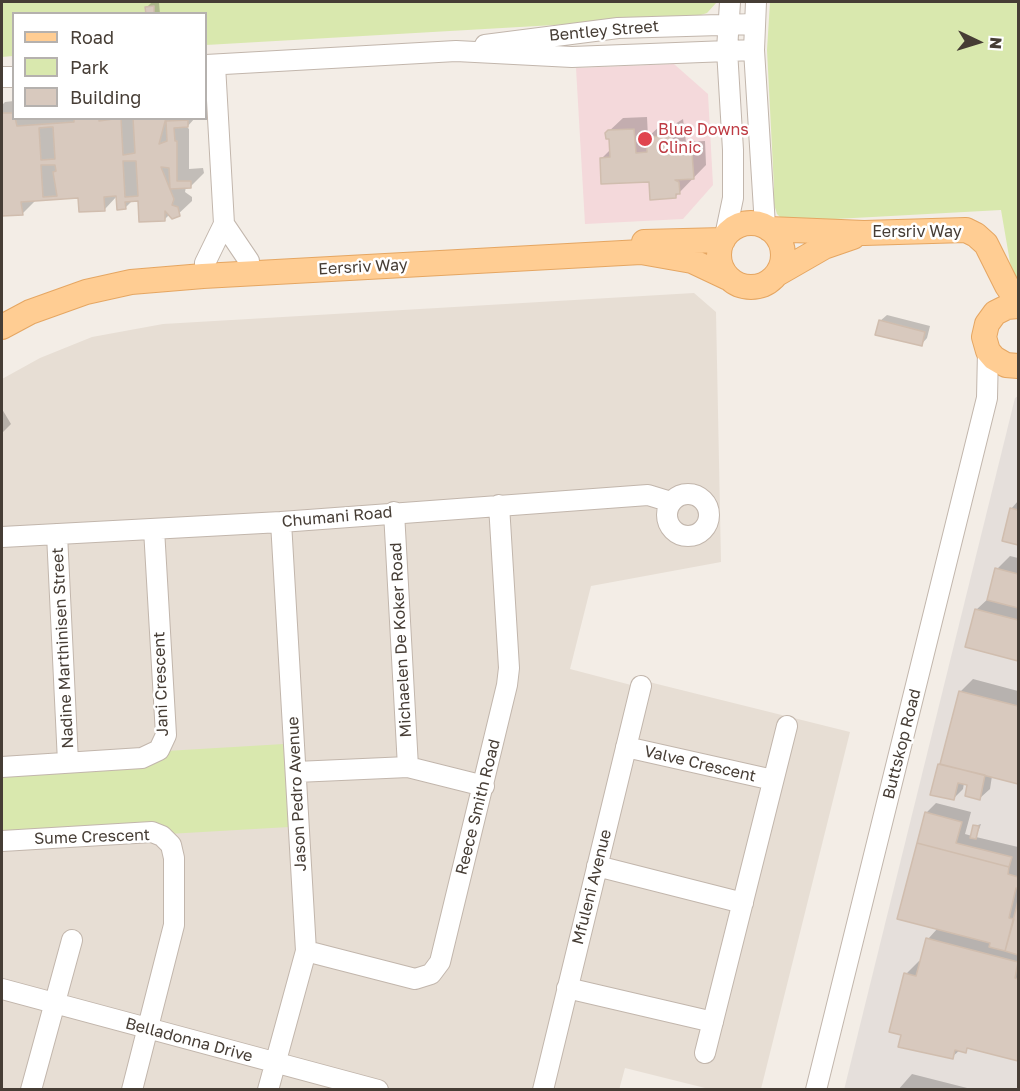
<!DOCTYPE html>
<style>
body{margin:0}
#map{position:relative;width:1020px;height:1091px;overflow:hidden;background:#f3ede6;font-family:"Golos Text",sans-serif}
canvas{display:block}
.frame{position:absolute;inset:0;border:3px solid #463d35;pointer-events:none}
.legend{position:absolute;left:12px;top:12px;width:195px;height:108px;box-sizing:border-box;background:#fff;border:2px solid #b5b1ae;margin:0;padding:8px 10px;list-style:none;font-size:18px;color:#463d35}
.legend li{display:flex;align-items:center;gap:12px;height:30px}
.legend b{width:30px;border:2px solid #b5b1ae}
.north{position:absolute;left:948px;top:12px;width:60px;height:60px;-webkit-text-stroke:4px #fff;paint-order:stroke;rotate:94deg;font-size:16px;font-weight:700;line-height:24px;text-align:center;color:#463d35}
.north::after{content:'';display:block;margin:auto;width:21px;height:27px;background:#463d35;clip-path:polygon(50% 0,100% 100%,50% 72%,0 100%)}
</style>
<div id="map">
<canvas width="1020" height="1091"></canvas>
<div class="frame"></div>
<ul class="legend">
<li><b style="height:8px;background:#ffcd93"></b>Road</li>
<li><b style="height:16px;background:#d9e8ae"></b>Park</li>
<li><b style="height:16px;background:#d8c9be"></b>Building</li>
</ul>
<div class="north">N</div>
</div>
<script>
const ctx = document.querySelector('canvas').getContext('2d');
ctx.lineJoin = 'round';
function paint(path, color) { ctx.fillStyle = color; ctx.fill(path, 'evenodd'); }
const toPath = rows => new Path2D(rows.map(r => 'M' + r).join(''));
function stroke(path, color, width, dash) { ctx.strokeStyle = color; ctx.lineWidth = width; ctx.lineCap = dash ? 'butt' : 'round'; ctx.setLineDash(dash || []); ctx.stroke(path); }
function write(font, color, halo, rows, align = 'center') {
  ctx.font = font + ' "Golos Text",sans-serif'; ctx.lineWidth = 5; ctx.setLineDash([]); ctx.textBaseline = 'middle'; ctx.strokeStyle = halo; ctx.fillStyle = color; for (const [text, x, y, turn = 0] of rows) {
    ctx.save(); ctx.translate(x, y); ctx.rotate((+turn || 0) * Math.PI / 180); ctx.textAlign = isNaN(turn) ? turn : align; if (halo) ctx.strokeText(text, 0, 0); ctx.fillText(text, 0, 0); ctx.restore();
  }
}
paint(toPath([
 [694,293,716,312,721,562,591,586,570,669,631,685,633,678,850,732,761,1089,709,1089,625,1068,619,1090,2,1089,2,379,40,358,92,337,163,324]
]), '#e7ded4');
paint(toPath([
 [1018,396,1018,1089,844,1090,1015,398]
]), '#e5dfdb');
paint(toPath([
 [674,64,708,94,713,185,683,219,585,224,576,68]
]), '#f4d9db');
paint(toPath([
 [2,2,717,2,707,13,694,17,206,45,206,14,14,14,13,56,2,57],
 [770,2,1018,2,1018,284,1011,268,1001,210,817,220,781,218,777,214,772,198,774,187,767,50],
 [284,744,289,827,168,834,2,835,2,771,166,751]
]), '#d9e8ae');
paint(toPath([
 [152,2,159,2,160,14,147,14,147,7],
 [14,101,14,118,195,118,187,127,189,129,189,169,203,168,204,173,191,186,186,187,185,192,192,197,192,201,175,217,169,215,165,219,139,199,133,200,125,208,117,196,105,209,80,197,35,201,22,214,2,215,2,105,5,102],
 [647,117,648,137,661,125,675,124,683,119,686,142,705,141,706,165,675,197,650,180,601,159,611,149,610,137,607,133,623,118],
 [887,315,930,326,927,338,921,345,880,321],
 [2,409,11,424,2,433],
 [1018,501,1018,543,1004,540,1011,509],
 [1010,556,1018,558,1018,659,967,646,976,610,990,597,997,569],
 [973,679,1018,691,1018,783,992,776,990,789,980,798,969,784,964,783,963,789,953,799,932,794,960,692],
 [936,803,971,812,965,834,972,836,975,826,981,824,976,837,1018,847,1018,1060,969,1047,965,1051,960,1050,952,1057,903,1034,906,974,919,961,922,962,928,939,938,928,926,813],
 [912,1074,975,1090,898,1090]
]), '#0003');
const building = toPath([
 [154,6,154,14,146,14,145,7,154,6],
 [2,113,14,113,17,126,74,122,74,118,99,118,99,121,121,118,123,155,135,153,133,118,166,118,159,144,167,141,166,121,188,120,188,127,174,128,175,141,177,141,177,181,191,181,191,188,170,189,169,168,161,167,174,199,172,205,178,207,180,216,172,219,165,211,165,221,139,222,138,201,125,202,126,209,117,210,116,196,104,197,105,211,79,212,78,198,21,202,23,215,2,216,2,113],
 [50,127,53,127,55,159,41,160,39,128,50,127],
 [123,161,136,161,138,196,125,197,123,161],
 [41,165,55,165,56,171,53,172,57,196,43,197,41,165],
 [634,129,636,153,647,152,646,137,666,136,665,131,670,131,674,154,692,153,694,179,675,180,679,182,680,194,676,194,676,198,650,200,649,182,601,184,600,158,610,157,609,139,606,139,605,133,608,130,634,129],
 [879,320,925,332,922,346,875,335,879,320],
 [1010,508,1018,510,1018,545,1002,541,1010,508],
 [995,568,1018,574,1018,608,987,600,995,568],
 [975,609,1018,620,1018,661,965,647,975,609],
 [959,691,1018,706,1018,784,940,764,959,691],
 [938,764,985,775,980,800,965,796,967,785,958,783,954,800,930,795,938,764],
 [925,812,962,822,956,843,1012,857,1009,867,917,843,925,812],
 [973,825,979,826,976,839,970,838,973,825],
 [917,843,1009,867,1008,874,1018,877,1018,889,1016,888,1009,918,1014,919,1005,951,989,947,990,943,897,919,917,843],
 [1018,901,1018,955,1005,951,1018,901],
 [926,938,1018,962,1015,978,1018,979,1018,1061,967,1048,966,1053,955,1050,953,1059,898,1047,901,1035,889,1032,904,973,916,976,926,938]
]);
paint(building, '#d8c9be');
stroke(building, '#d0bdae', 1.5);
const minor = toPath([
 [756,2,754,50,765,226],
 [485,45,618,28,754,24],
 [206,65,456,51,572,57,754,50],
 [2,77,14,77],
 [224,224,249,261],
 [725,236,733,198,733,150,727,50,730,2],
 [205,263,224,224,215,65],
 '667 515a21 21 0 1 1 42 0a21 21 0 1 1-42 0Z',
 [394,512,408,767],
 [57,534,68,762],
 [2,537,281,522,648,495,671,502],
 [626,747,773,780],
 [2,767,142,758,159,750,166,735,154,529],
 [296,772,408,767,484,786],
 [2,841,152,832,162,836,171,845,174,858,174,925,132,1090],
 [597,866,743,903],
 [306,951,415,979,431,974,440,962,507,685,509,668,499,505],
 [567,988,713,1022],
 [2,989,378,1090],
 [705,1053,787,726],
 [31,1090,72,940],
 [268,1090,306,951,281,522],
 [543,1090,641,686],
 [816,1090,987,398,988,351]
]);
const major = toPath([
 '719 255a32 32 0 1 1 64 0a32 32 0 1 1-64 0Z',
 [769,229,864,233,966,230,976,235,986,244,1007,286,1018,302],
 [644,242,723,240],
 [777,274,824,247,853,237],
 [1018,306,1007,307,995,313,987,324,984,337,988,351,994,358,1006,365,1018,366],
 [2,327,30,312,86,292,131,282,203,276,641,252,692,261,728,278]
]);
stroke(minor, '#c2b6ac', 22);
stroke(major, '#e5a662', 26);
stroke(minor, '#fff', 20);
stroke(major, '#ffcd93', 24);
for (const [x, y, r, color] of [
 [645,139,8,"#e0444e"]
]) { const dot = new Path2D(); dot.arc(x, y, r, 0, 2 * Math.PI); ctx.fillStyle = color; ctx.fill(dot); stroke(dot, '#fff', 2); }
write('16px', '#463d35', '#fff', [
 ["Bentley Street",604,31,-5],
 ["Eersriv Way",917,232],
 ["Eersriv Way",363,267,-3],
 ["Chumani Road",337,517,-5],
 ["Michaelen De Koker Road",401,640,-93],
 ["Nadine Marthinisen Street",63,648,-93],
 ["Jani Crescent",161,684,-92],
 ["Buttskop Road",902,744,-76],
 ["Valve Crescent",700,764,13],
 ["Jason Pedro Avenue",297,794,-93],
 ["Reece Smith Road",478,807,-76],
 ["Sume Crescent",92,837,-2],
 ["Mfuleni Avenue",592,887,-76],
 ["Belladonna Drive",189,1040,15]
]);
write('16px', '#be3a42', '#fff', [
 ["Blue Downs",658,130],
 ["Clinic",658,148]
], 'left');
</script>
